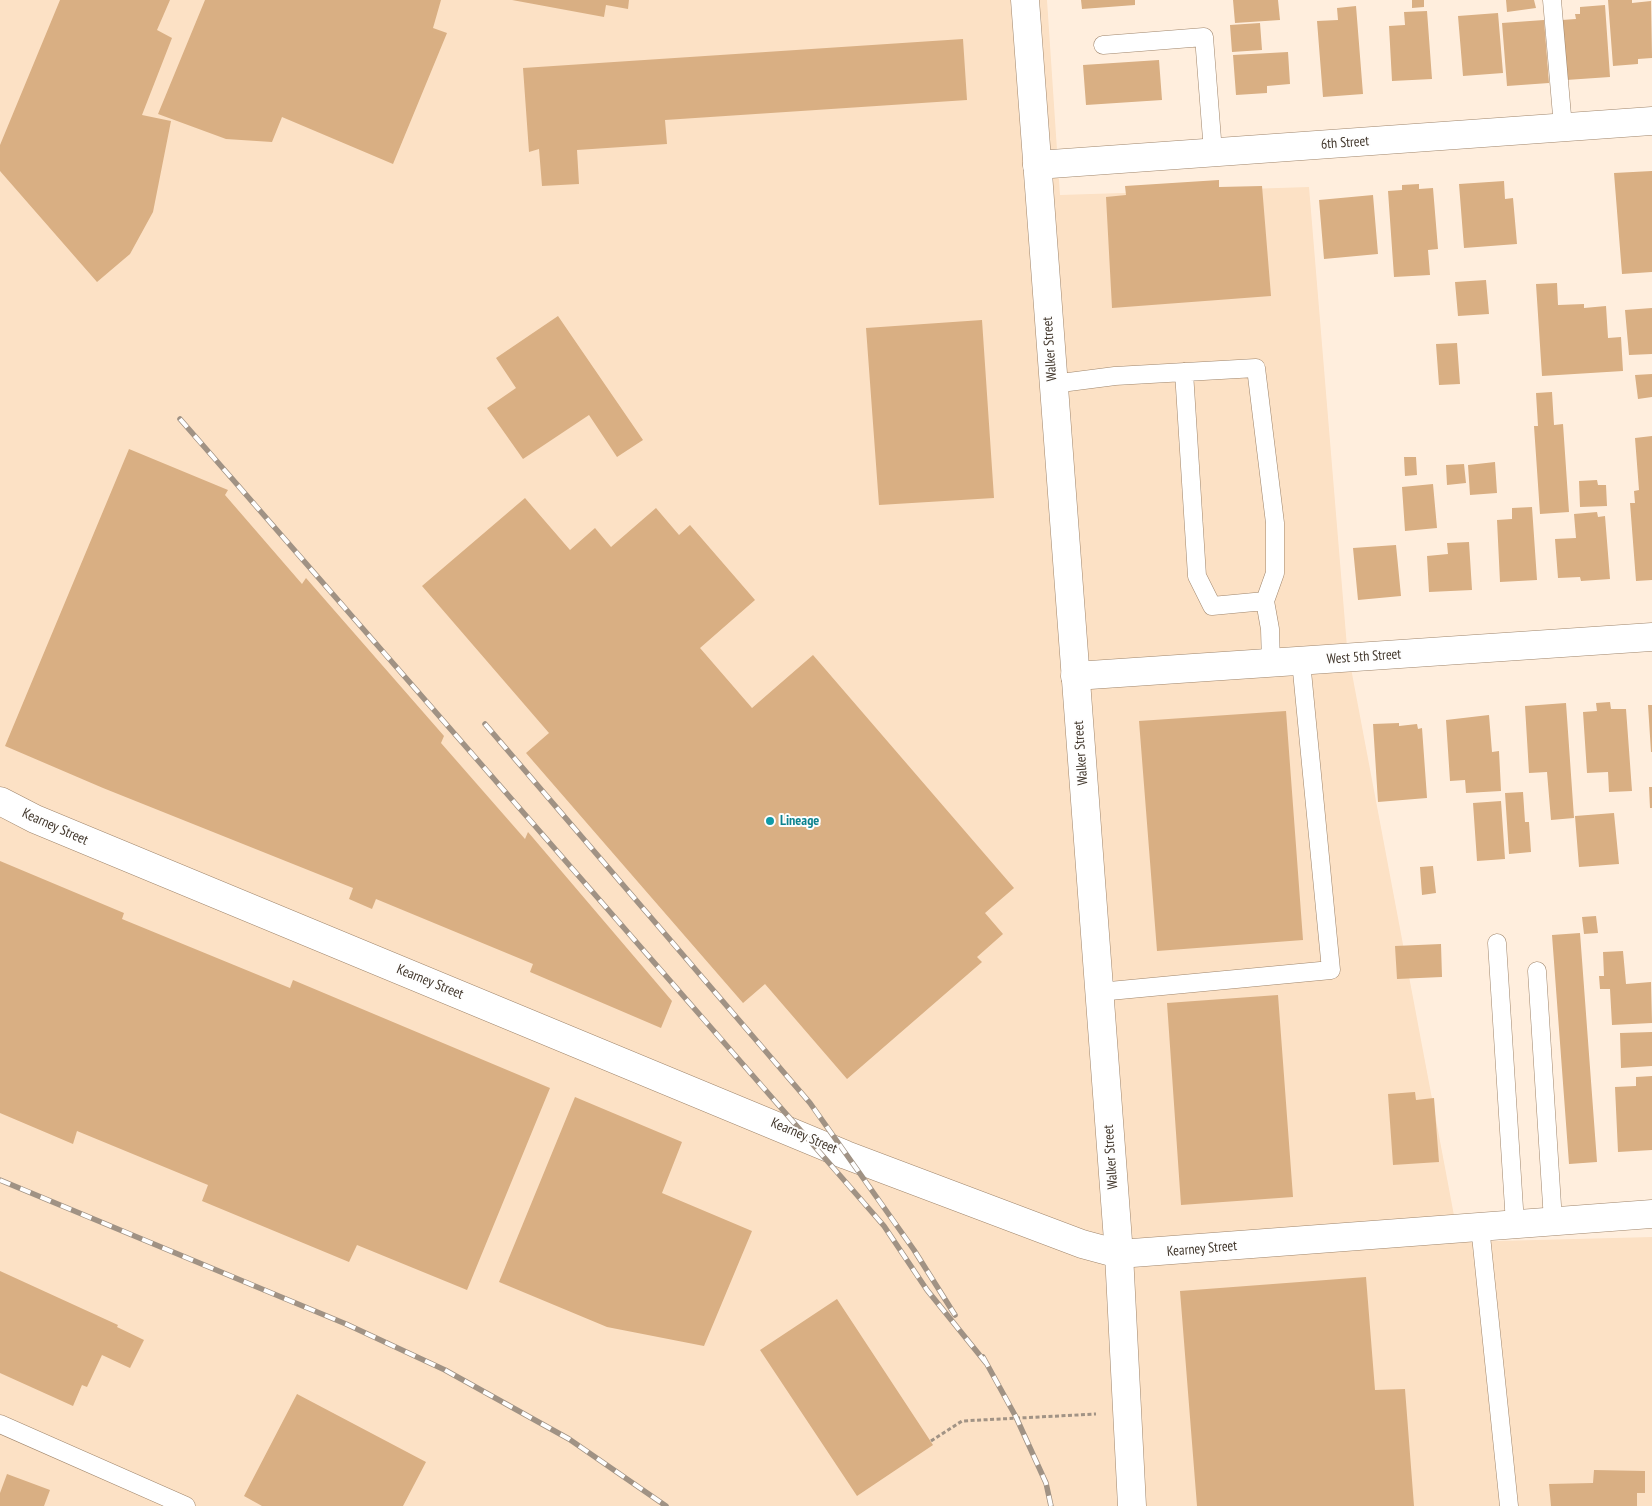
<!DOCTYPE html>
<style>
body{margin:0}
canvas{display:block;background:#fed}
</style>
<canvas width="1652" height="1506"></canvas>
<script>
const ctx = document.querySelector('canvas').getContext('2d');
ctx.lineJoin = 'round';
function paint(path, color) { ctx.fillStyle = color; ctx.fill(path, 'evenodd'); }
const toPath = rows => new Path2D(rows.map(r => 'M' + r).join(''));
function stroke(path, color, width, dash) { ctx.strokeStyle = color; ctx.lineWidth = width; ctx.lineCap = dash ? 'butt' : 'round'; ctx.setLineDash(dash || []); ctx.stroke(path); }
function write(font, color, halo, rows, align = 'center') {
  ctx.font = font + ' "PT Sans Narrow",sans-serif'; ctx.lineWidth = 4; ctx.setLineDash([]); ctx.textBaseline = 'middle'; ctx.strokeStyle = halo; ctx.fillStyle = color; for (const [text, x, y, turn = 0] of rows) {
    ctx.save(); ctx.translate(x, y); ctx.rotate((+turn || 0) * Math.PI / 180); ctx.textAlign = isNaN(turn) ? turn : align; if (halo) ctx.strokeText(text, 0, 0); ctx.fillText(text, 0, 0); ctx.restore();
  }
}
paint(toPath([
 [0,0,1047,0,1060,195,1309,187,1347,647,1459,1242,1652,1237,1652,1506,0,1506]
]), '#fce1c5');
paint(toPath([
 [60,0,170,0,157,30,172,38,142,115,171,121,153,212,130,254,97,282,0,171,0,145],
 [205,0,441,0,433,28,447,33,393,164,282,117,272,142,226,139,158,114],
 [512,0,629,0,628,9,606,5,604,17],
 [1081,0,1135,0,1135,5,1082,9],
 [1233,0,1278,0,1280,20,1235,23],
 [1412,0,1424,0,1424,7,1412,8],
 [1506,0,1534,0,1536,8,1507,12],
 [1608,0,1632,0,1632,3,1651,1,1652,58,1638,59,1638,64,1613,66],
 [1605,5,1610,77,1566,80,1562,20,1576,19,1575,14,1580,14,1580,7],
 [1356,6,1363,94,1323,97,1317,21,1338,20,1337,8],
 [1427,11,1432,79,1392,81,1389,26,1405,25,1404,12],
 [1498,13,1503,73,1463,76,1458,16],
 [1544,20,1549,83,1507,86,1502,23],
 [1260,23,1262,50,1232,52,1230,25],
 [963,39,967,100,665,120,667,144,577,150,579,184,542,186,539,149,529,152,523,68],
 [1288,52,1290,84,1267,86,1267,93,1236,95,1233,55],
 [1159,60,1162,100,1086,105,1083,65],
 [1652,171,1652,272,1622,274,1614,173],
 [1219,180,1219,187,1262,186,1271,296,1112,308,1106,197,1126,195,1125,186],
 [1504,181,1505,199,1513,198,1517,244,1464,248,1459,184],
 [1419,184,1419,189,1433,188,1438,249,1428,250,1430,275,1394,277,1388,191,1402,190,1402,185],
 [1373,195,1378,254,1324,259,1319,200],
 [1486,280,1489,314,1458,316,1455,282],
 [1557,283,1558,305,1584,304,1584,308,1606,306,1608,338,1621,337,1623,371,1542,376,1536,284],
 [1652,308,1652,354,1629,355,1625,310],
 [558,316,643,440,617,457,589,415,523,459,487,408,516,388,496,358],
 [982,320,994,498,879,505,866,328],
 [1457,343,1460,384,1439,385,1436,344],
 [1652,374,1652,397,1638,399,1635,375],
 [1552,392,1554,425,1563,424,1569,512,1540,514,1534,426,1538,426,1536,393],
 [1652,436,1652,580,1636,581,1630,503,1635,503,1634,491,1639,490,1635,438],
 [129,449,228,490,225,495,302,584,306,578,444,736,441,743,525,839,528,832,672,1001,661,1028,530,972,533,964,376,899,372,909,349,899,353,888,103,788,5,746],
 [1404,457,1416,457,1417,475,1405,476],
 [1495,462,1497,493,1470,495,1468,465],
 [1464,464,1466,483,1447,485,1446,465],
 [1597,480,1598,485,1606,485,1607,506,1580,507,1579,481],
 [1433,484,1437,528,1405,531,1402,487],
 [525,498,570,550,595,528,611,547,656,508,679,535,690,525,755,600,700,648,752,708,813,655,1014,888,985,913,1003,934,977,957,982,962,847,1079,765,984,743,1003,526,753,549,733,422,586],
 [1532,507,1537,580,1500,582,1497,520,1512,519,1512,508],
 [1597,512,1598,517,1605,516,1610,579,1581,581,1580,577,1558,578,1555,539,1576,538,1574,514],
 [1469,542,1472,590,1429,592,1427,556,1448,554,1447,543],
 [1396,545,1401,596,1358,600,1353,548],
 [1610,702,1611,709,1626,709,1632,791,1609,792,1608,772,1587,773,1583,712,1597,711,1596,703],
 [1566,703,1574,818,1551,820,1547,772,1529,773,1525,706],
 [1648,705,1652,705,1652,752,1651,752],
 [1286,711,1303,940,1157,951,1139,721],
 [1489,715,1492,752,1499,751,1501,791,1466,793,1465,780,1450,781,1446,720],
 [1399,723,1399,726,1417,724,1418,729,1422,728,1427,798,1378,802,1373,724],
 [1649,787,1652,787,1652,808,1650,808],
 [1523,792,1525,822,1529,822,1531,852,1509,854,1505,793],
 [1501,801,1505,859,1477,861,1473,803],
 [1614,813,1619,864,1579,867,1575,816],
 [0,861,124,913,122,919,290,988,293,980,550,1088,467,1290,357,1245,349,1262,202,1201,208,1185,77,1131,73,1144,0,1113],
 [1433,866,1436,893,1422,895,1420,867],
 [1596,916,1598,933,1584,934,1582,917],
 [1580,933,1597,1162,1569,1164,1552,935],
 [1441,944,1442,977,1397,979,1395,946],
 [1623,951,1626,984,1651,982,1652,1023,1612,1025,1610,989,1600,989,1599,976,1604,976,1603,952],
 [1278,995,1293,1197,1181,1205,1167,1003],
 [1652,1032,1652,1066,1621,1068,1620,1033],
 [1652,1076,1652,1150,1618,1152,1615,1087,1636,1086,1636,1077],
 [1415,1092,1416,1100,1434,1098,1439,1162,1393,1165,1388,1094],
 [575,1097,682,1142,662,1193,752,1231,704,1346,607,1327,499,1282],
 [0,1271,118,1325,117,1327,144,1340,130,1368,102,1355,87,1387,82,1385,73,1406,0,1373],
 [1366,1277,1375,1390,1405,1389,1414,1506,1197,1506,1180,1291],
 [837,1299,933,1445,857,1496,760,1350],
 [297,1394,426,1462,403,1506,262,1506,244,1496],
 [1594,1470,1645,1471,1645,1493,1637,1493,1637,1506,1551,1506,1549,1484,1593,1483],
 [7,1474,50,1490,44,1506,0,1506,0,1493]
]), '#d9af83');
const lane = toPath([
 [1552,0,1563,127],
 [1103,45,1204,37,1213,152],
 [1184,372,1197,576,1212,606,1265,601],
 [1053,384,1115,376,1256,368,1275,523,1275,573,1265,601,1270,629,1271,663],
 [1497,943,1515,1224],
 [1537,971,1553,1221],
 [1099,992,1331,970,1301,661],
 [1480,1226,1509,1506],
 [0,1424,186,1506]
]);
const street = toPath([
 [1037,165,1652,121],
 [1075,676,1652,637],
 [0,801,35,819,846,1155,1082,1244,1119,1254,1652,1214]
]);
const secondary = toPath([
 [1025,0,1119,1254,1132,1506]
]);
stroke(lane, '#9f856b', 19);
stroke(street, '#9f856b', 29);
stroke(secondary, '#9f856b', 29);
stroke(toPath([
 [931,1441,962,1421,1096,1414]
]), '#a19385', 3, [4, 2.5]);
stroke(lane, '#fff', 18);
stroke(street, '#fff', 28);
stroke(secondary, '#fff', 28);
const rail = toPath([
 [180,419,884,1226,927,1290,986,1363],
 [485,724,810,1103,914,1250,955,1315],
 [0,1180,346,1324,445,1370,569,1439,666,1506],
 [983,1357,1016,1417,1046,1483,1051,1506]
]);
stroke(rail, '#a09284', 5.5);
stroke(rail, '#fefefe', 4, [11]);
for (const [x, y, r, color] of [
 [770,821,5,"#0f9aa8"]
]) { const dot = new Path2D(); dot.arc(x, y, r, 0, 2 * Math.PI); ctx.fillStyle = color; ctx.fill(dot); stroke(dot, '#fefefe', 2); }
write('14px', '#41362b', '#fefefe', [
 ["6th Street",1345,143,-4],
 ["Walker Street",1050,349,-94],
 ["West 5th Street",1364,657,-4],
 ["Walker Street",1081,753,-94],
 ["Kearney Street",55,827,24],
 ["Kearney Street",430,982,22],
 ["Kearney Street",804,1136,23],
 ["Walker Street",1111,1157,-94],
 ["Kearney Street",1202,1249,-5]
]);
write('bold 14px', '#0d838f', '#fefefe', [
 ["Lineage",780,821]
], 'left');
</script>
